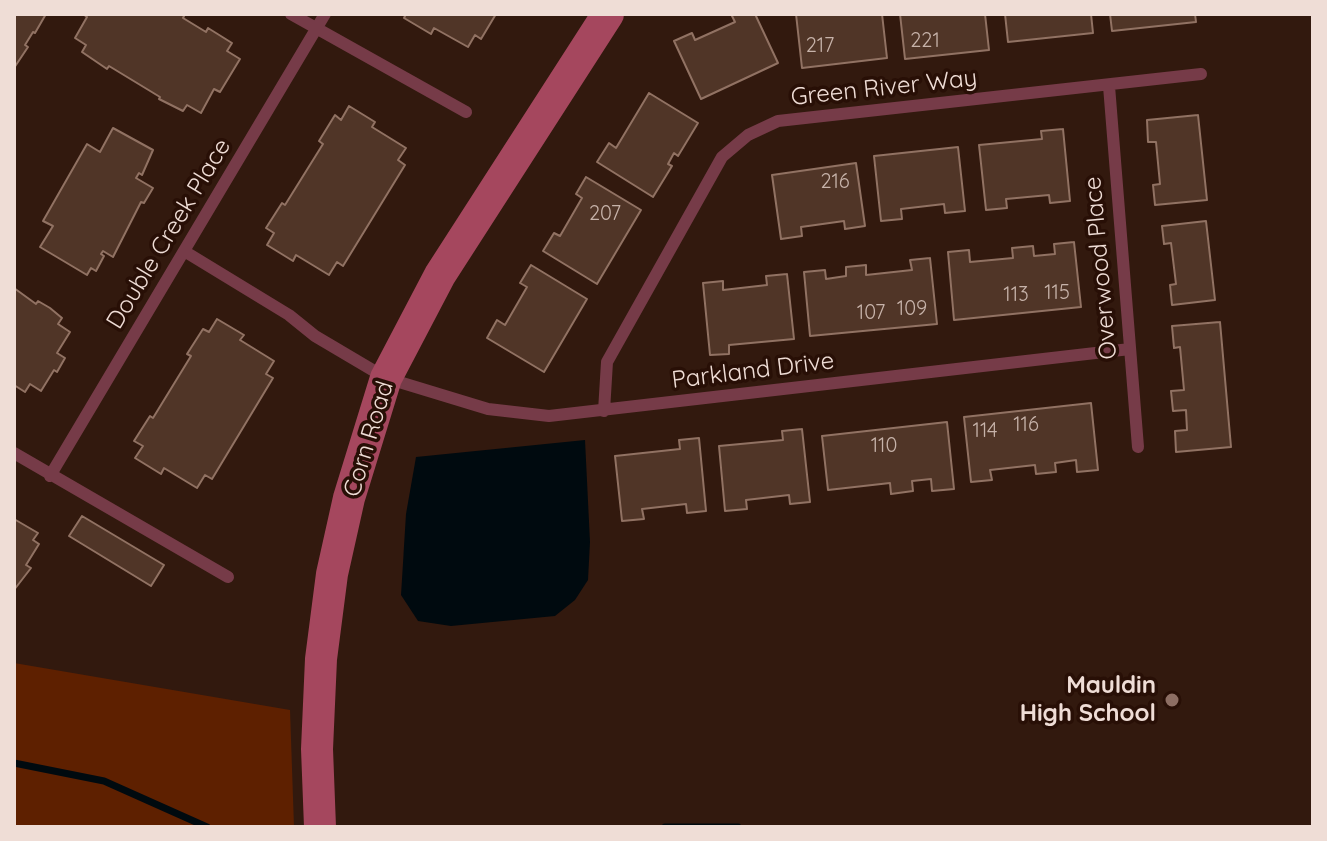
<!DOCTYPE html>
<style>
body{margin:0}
#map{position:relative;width:1327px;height:841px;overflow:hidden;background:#32190e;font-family:Quicksand,sans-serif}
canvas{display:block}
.frame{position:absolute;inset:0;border:16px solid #efddd6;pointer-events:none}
</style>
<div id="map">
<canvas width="1327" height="841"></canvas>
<div class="frame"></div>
</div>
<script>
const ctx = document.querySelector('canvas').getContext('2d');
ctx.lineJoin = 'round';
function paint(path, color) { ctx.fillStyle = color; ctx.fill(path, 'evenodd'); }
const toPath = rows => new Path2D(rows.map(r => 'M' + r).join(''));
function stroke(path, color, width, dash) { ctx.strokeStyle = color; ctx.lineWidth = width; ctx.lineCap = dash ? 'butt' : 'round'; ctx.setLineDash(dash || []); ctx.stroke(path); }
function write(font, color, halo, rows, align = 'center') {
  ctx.font = font + ' Quicksand,sans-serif'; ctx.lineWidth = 7; ctx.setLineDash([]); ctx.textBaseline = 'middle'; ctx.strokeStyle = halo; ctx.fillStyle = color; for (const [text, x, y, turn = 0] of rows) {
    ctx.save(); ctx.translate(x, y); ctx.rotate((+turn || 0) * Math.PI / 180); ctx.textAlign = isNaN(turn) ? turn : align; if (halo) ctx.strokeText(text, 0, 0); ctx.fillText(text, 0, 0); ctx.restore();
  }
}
paint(toPath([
 [14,663,290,710,294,827,14,827]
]), '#5e2000');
paint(toPath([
 [585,440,590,542,588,580,575,600,555,616,451,626,418,621,401,595,406,514,416,457]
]), '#000a0f');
stroke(toPath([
 [14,763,104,781,207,827],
 [665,827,738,827]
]), '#000a0f', 7);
const building = toPath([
 [14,14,46,14,35,33,33,32,25,45,28,47,14,68,14,14],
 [83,14,185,14,183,18,206,32,208,28,232,43,227,51,240,59,220,92,214,89,201,113,187,105,183,111,159,99,160,97,109,66,107,69,82,52,86,45,75,38,87,17,83,14],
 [406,14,496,14,481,39,475,35,468,47,434,28,431,34,404,18,406,14],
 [731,14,755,14,778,63,701,99,674,41,692,33,695,40,735,22,731,14],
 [796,14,882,14,887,58,802,68,796,14],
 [900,14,985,14,989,50,905,59,900,14],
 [1005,14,1091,14,1093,33,1008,42,1005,14],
 [1110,14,1195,14,1196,22,1112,31,1110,14],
 [649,93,698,123,678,156,674,153,668,164,672,166,653,197,597,162,609,143,616,148,649,93],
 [349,106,375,122,372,127,406,148,398,160,405,165,343,266,337,262,329,275,296,255,293,261,267,245,274,233,266,228,282,203,285,205,323,144,319,141,335,115,341,120,349,106],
 [1198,115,1207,200,1155,205,1153,185,1160,184,1156,142,1148,142,1147,120,1198,115],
 [113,128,153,150,142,175,139,173,136,178,153,188,144,203,141,202,113,257,103,251,101,254,104,256,96,271,91,268,87,275,40,247,53,226,43,221,87,144,100,152,113,128],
 [1063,129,1070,201,1050,203,1049,195,1006,199,1007,208,986,210,979,145,1042,139,1041,131,1063,129],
 [958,147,965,211,945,213,944,204,901,209,902,219,881,221,874,156,958,147],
 [856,163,865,226,845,229,844,221,801,227,802,236,781,239,772,175,856,163],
 [586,177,641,210,597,284,543,251,554,233,560,236,582,198,576,194,586,177],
 [1206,221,1215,300,1172,305,1170,285,1176,284,1171,243,1164,244,1162,226,1206,221],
 [1074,242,1081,307,954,320,948,252,969,250,970,262,1013,258,1012,248,1033,246,1034,256,1055,254,1054,244,1074,242],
 [930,258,937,324,810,336,804,272,825,270,826,279,846,276,846,267,866,265,866,275,912,270,910,260,930,258],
 [531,265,587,299,544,372,487,338,497,320,505,325,527,287,520,283,531,265],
 [787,274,794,339,729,345,729,354,710,355,703,283,723,281,723,290,767,285,766,276,787,274],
 [14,288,36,304,38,301,50,308,62,318,58,324,70,332,57,353,65,358,57,372,54,370,41,391,30,384,25,392,14,385,14,288],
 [217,319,244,335,240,340,274,361,266,374,273,378,212,479,205,475,197,488,164,468,161,474,135,458,143,446,134,441,150,416,153,418,191,356,187,354,203,329,209,332,217,319],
 [1220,322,1231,447,1176,452,1175,431,1187,430,1186,410,1173,411,1171,391,1184,390,1180,347,1174,348,1172,326,1220,322],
 [1091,403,1098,470,1077,472,1076,460,1055,463,1056,472,1036,474,1035,465,990,470,992,480,971,482,964,417,1091,403],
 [947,422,954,489,932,491,931,479,912,481,913,491,891,494,890,483,828,490,822,436,947,422],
 [802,429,810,502,790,504,789,495,746,500,747,509,725,511,719,446,783,440,782,431,802,429],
 [699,438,706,511,687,513,686,504,642,509,644,519,622,521,615,456,680,449,679,440,699,438],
 [82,516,164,565,151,586,69,536,82,516],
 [14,519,38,533,33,540,39,544,26,565,31,568,14,590,14,519]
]);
paint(building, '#503527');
stroke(building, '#917263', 2);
stroke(toPath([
 [291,14,466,112],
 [1109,86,1138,447],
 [184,251,289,315,315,336,386,378,488,409,549,416,1130,349],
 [604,411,607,362,722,157,748,135,778,121,1201,74],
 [14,453,228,577],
 [50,476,325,14]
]), '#763b48', 12);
stroke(toPath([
 [320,827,317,749,321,659,332,574,349,498,386,378,440,275,608,14]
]), '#a5475e', 32);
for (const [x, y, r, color] of [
 [1172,700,8,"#8d6e63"]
]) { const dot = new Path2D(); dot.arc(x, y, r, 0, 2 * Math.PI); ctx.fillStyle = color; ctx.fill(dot); stroke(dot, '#280f06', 3); }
write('20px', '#c7b3aa', null, [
 ["221",925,41],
 ["217",820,46],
 ["216",835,182],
 ["207",605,214],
 ["115",1057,293],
 ["113",1016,295],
 ["109",912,309],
 ["107",871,313],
 ["116",1026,425],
 ["114",985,431],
 ["110",884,446]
]);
write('24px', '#efddd6', '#280f06', [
 ["Green River Way",884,88,-6],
 ["Double Creek Place",169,234,-59],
 ["Overwood Place",1101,268,-95],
 ["Parkland Drive",753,371,-7],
 ["Corn Road",369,439,-73]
]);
write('bold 24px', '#efddd6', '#280f06', [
 ["Mauldin",1156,686],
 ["High School",1156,714]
], 'right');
</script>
